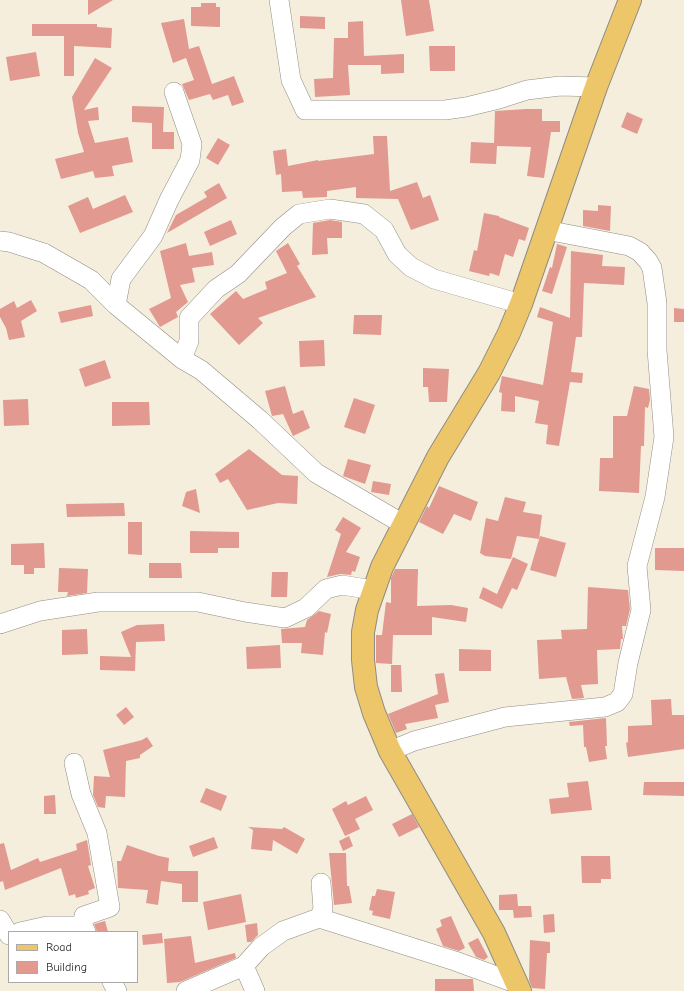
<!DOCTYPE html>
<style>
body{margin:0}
#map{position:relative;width:684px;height:991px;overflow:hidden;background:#f5eedd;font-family:"Comic Neue",sans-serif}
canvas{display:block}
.legend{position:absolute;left:8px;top:931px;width:130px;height:52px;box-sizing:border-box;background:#fff;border:1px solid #aaa;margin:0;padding:5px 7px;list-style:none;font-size:12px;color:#2b2b2b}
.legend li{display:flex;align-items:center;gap:8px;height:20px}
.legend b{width:20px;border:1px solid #aaa}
</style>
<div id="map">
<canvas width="684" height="991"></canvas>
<ul class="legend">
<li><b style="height:5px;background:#ecc669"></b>Road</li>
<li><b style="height:11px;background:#e19990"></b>Building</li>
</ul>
</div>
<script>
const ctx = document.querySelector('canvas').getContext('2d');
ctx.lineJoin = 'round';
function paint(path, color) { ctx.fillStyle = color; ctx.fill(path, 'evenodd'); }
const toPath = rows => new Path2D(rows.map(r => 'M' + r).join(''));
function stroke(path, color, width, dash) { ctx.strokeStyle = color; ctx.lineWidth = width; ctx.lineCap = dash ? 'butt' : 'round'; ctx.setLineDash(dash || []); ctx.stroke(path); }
paint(toPath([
 [88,0,113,0,88,15],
 [401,0,429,0,434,31,406,36],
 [201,3,216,3,216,7,220,7,220,27,191,26,191,7,201,7],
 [300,16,325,17,325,29,300,28],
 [184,19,189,49,199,46,212,84,234,76,244,102,232,106,228,95,213,100,210,94,189,100,182,84,194,80,186,58,173,63,161,23],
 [363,21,364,56,404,54,404,73,381,74,381,65,348,65,350,95,315,97,314,79,333,78,334,38,348,38,348,22],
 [32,24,97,24,97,27,112,28,111,48,74,46,74,76,64,76,64,36,32,36],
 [429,46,455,46,455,71,430,71],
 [36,52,40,76,10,81,6,57],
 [95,58,112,68,84,110,98,107,99,120,88,121,95,143,128,137,133,162,112,166,114,176,95,178,93,171,61,179,55,159,84,152,78,133,72,97],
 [132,106,164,107,163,132,174,132,174,149,152,149,152,123,132,122],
 [526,109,542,109,542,121,560,121,560,132,551,132,544,178,527,176,531,147,497,146,496,164,470,163,471,142,494,143,495,111],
 [627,112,643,119,637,134,621,127],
 [373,136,387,136,390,191,417,182,423,198,430,195,439,220,411,230,398,199,356,198,356,187,327,191,327,197,303,198,302,191,282,192,281,174,276,175,273,151,286,149,288,166,318,160,318,161,374,154],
 [218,138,230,145,218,165,206,158],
 [219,183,227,198,167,233,176,215,207,197,204,192],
 [125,195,133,212,80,233,68,206,88,197,93,209],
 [598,205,611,206,610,231,583,226,583,210,598,211],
 [484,213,499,216,499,217,529,228,525,241,519,239,513,257,505,254,499,276,490,273,489,276,469,271,474,250,477,251],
 [231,220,237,234,210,246,204,232],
 [330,220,342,222,342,238,327,238,328,254,312,255,313,223],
 [186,243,189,256,212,252,214,265,192,268,195,282,180,285,188,302,176,312,178,317,160,327,149,309,171,298,160,251],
 [288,243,300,264,297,266,316,297,258,318,263,323,239,345,210,314,236,291,243,299,267,289,265,282,287,273,276,251],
 [557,244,567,247,552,294,542,291,550,267,552,268],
 [571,251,603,255,602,266,625,267,624,285,584,283,582,337,576,337,571,372,583,373,582,383,570,382,559,446,546,444,548,425,535,423,539,401,515,396,515,412,501,411,502,393,499,392,502,376,543,385,553,322,537,317,540,307,570,318],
 [31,300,37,311,21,321,25,337,9,340,6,328,0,317,0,309,14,301,17,308],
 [91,305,93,316,61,323,58,312],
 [674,308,684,309,684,322,674,322],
 [354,315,382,315,381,335,353,334],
 [324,340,325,366,300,367,299,341],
 [105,360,111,378,85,387,79,369],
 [423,368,449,369,447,402,429,402,428,387,423,387],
 [285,386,293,414,303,410,310,428,293,436,283,414,272,416,265,391],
 [634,386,649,389,650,400,648,408,645,407,644,446,641,446,639,493,599,491,600,458,613,458,613,416,627,416],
 [354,398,375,405,365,434,344,427],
 [28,399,29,425,4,426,3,400],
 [112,402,149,402,150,425,112,426],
 [249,449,282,475,298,476,297,504,278,503,247,510,228,479,220,483,215,474],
 [348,459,371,465,365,484,343,476],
 [373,481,391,484,389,495,371,492],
 [439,486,478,502,471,521,454,514,443,534,419,522,427,506,429,508],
 [196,489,200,513,182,506,186,492],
 [505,497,526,502,523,512,542,515,539,539,517,536,511,559,485,556,480,553,486,518,498,521],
 [124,503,125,516,67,517,66,504],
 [343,517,361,528,346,552,360,557,355,572,352,571,351,575,340,574,327,577,341,534,335,530],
 [128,522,142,522,142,555,128,554],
 [190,531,239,532,239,548,218,548,218,553,190,553],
 [540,536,566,543,556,577,530,570],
 [44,543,45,568,34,568,34,574,24,574,24,565,11,565,11,544],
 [655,548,684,548,684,571,655,570],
 [513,557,528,564,517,590,512,588,502,609,479,598,483,587,497,594],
 [149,563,181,563,182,578,149,578],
 [59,568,88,569,87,593,67,596,68,592,58,592],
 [395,569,418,569,417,606,451,605,468,608,466,622,432,617,432,635,393,635,392,664,376,663,376,635,382,635,386,602,391,603,391,578],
 [272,572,288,572,287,597,271,597],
 [588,587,628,590,630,609,626,626,622,626,623,639,621,639,620,649,597,650,598,684,581,685,584,698,572,699,566,677,539,679,537,640,562,639,561,630,587,629],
 [319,611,331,614,327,633,325,632,323,655,301,653,302,643,282,643,281,629,305,627,307,620],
 [164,624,165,641,136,642,135,671,100,670,100,656,131,657,121,632,137,625],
 [87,629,88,654,62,655,62,630],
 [280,645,281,668,247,669,246,647],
 [459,649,491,650,491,671,459,671],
 [391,665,401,665,402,692,391,692],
 [444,673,449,702,435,705,438,718,405,724,407,729,396,733,388,714,438,694,435,674],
 [671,699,672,715,684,715,684,749,628,757,626,743,628,742,628,726,652,725,651,700],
 [126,707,134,717,124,725,116,715],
 [606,718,607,746,605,746,607,759,589,762,586,747,584,747,583,725,570,726,569,722],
 [147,737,153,746,140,755,140,758,126,761,125,797,106,796,105,808,98,807,93,795,94,776,110,777,103,750,142,740],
 [588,781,592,810,551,814,549,799,569,797,567,783],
 [644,782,684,782,684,796,643,795],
 [206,788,227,796,221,811,200,802],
 [55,795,56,814,44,814,44,796],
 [366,796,373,810,355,819,360,829,345,836,332,809,346,801,348,805],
 [412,814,419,827,399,837,392,824],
 [248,827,282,829,284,827,305,839,297,854,273,840,272,851,251,849,253,830],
 [349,836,353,846,343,851,339,841],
 [214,837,218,848,193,857,189,846],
 [87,840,91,865,88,866,95,888,88,891,89,894,76,898,75,894,69,896,61,868,5,890,3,881,0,882,0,844,4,843,11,870,38,858,40,862,77,850,76,844],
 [127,845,159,856,169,858,168,871,198,871,198,902,182,902,182,884,161,881,158,905,146,903,148,890,118,888,117,861,121,861],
 [329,853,346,853,347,886,349,886,352,903,334,905],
 [581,856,610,856,611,879,601,879,601,883,582,883],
 [377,889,395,892,390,919,372,915,373,911,369,910,372,896,375,896],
 [241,894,246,922,208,930,203,902],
 [517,894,518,906,531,906,532,917,514,918,513,910,499,910,499,895],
 [554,914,555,932,544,933,543,915],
 [451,916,465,948,459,951,443,946,436,929,442,926,440,920],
 [105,921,108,932,97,932,94,924],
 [257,923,258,935,251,942,247,942,245,925],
 [162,933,163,943,143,945,142,935],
 [191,936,195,963,235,953,236,958,180,982,167,983,164,939],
 [478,938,488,957,484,960,476,957,468,943],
 [530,940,550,942,550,953,547,953,545,989,532,988,529,980],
 [435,979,473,979,474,991,435,991]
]), '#e19990');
const minor = toPath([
 [279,0,291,80,305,110,445,110,466,107,499,99,527,90,560,86,596,87],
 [0,241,9,242,44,253,91,280,116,305,182,359,201,370,260,420,316,473,403,524],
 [116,305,121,279,153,236,169,200,190,160,192,144,174,92],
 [182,359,189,341,189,318,216,289,238,274,283,227,299,214,330,209,364,214,384,230,397,254,411,267,434,279,521,304],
 [0,624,40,611,98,602,198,602,245,612,285,618,306,608,326,589,342,585,373,590],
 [390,751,414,741,505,717,605,707,617,702,623,694,628,663,641,610,637,566,655,497,664,437,657,350,657,303,652,268,648,261,640,252,629,246,546,230],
 [74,763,81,794,97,833,110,907,84,916,83,926,86,932],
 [319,918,455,961,518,984],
 [0,920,9,935],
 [20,932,47,926,83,926],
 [244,966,255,991],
 [112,982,117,991],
 [186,991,244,966,261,947,283,931,319,918,323,909,321,883]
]);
const major = toPath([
 [520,991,494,933,390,751,374,713,366,687,363,660,363,632,367,610,382,567,438,457,489,373,509,333,521,304,596,87,630,0]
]);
stroke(minor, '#908c84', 20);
stroke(major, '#908c84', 24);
stroke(minor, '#fff', 19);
stroke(major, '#ecc669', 22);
</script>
